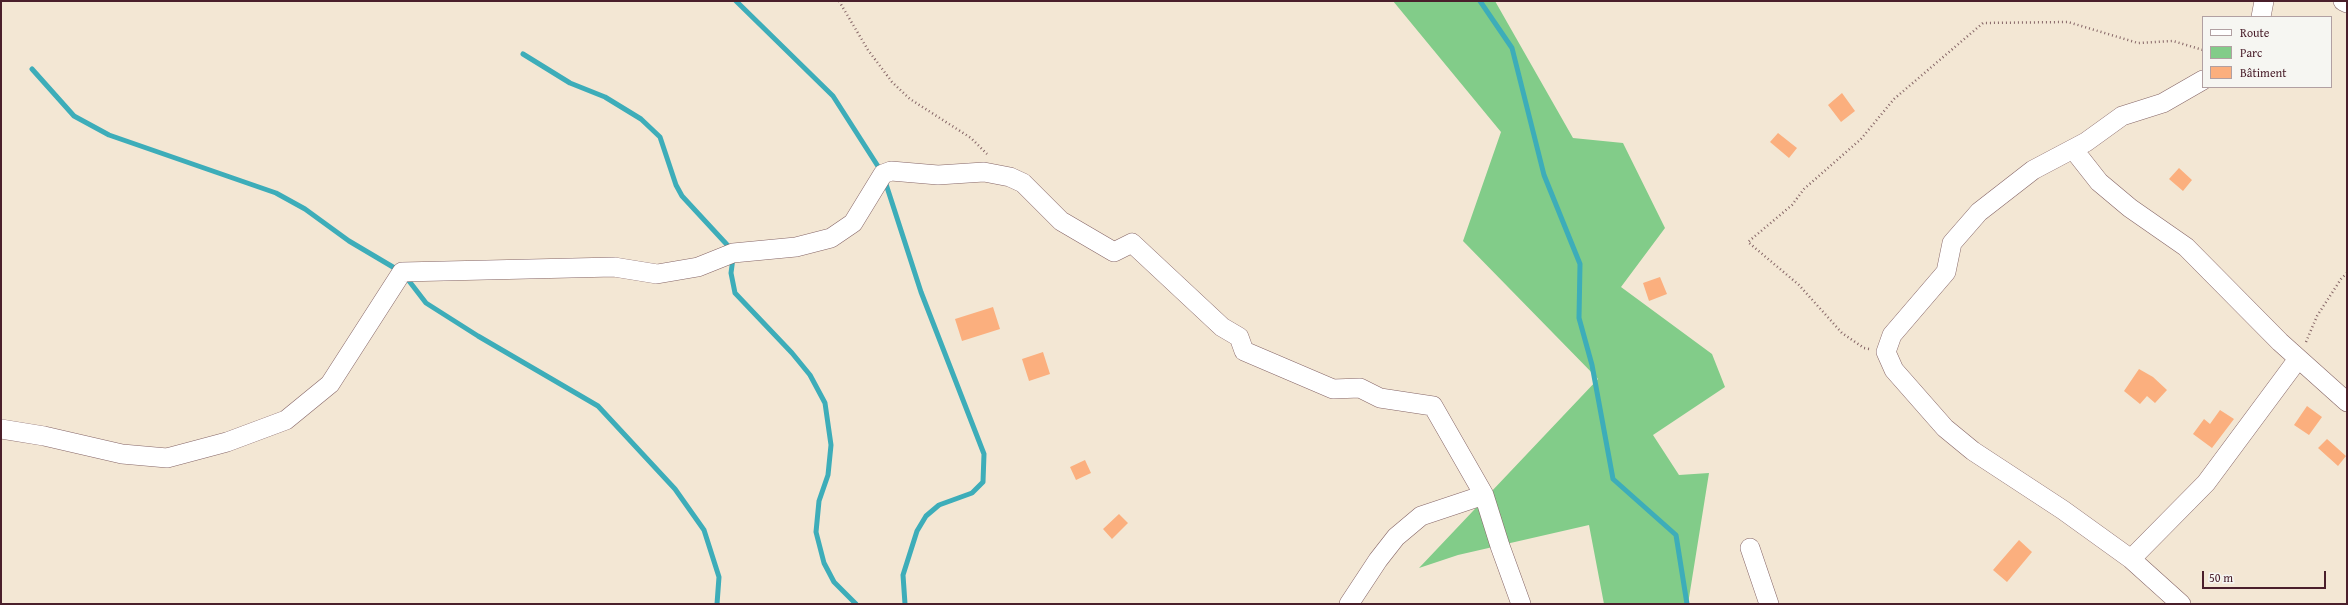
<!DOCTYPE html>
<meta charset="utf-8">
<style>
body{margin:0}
#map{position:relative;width:2348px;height:605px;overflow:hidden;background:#f3e7d4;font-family:"Gentium Book Plus",serif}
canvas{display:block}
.frame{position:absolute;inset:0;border:2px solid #4a1f2b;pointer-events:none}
.legend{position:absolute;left:2202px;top:16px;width:130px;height:72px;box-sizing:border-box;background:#f6f6f2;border:1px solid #b1a0a2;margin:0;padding:5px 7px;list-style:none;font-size:12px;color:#4a1f2b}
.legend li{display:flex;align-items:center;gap:8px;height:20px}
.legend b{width:20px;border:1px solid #b1a0a2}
.scale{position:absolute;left:2202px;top:571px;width:124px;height:18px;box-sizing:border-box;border:2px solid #4a1f2b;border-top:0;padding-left:5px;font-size:12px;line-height:14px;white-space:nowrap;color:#4a1f2b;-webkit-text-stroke:3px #f6f6f2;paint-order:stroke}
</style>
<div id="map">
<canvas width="2348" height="605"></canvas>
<div class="frame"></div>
<ul class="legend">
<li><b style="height:5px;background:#fff"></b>Route</li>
<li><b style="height:11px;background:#82cc89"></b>Parc</li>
<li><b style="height:11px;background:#fbaf7e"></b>Bâtiment</li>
</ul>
<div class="scale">50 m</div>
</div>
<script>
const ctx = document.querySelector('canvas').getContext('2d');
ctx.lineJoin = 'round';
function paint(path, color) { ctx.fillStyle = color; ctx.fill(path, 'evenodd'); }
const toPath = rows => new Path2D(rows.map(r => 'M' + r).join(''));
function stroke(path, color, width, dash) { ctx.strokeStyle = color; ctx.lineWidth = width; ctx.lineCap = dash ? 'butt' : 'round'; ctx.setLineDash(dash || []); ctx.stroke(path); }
paint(toPath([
 [1393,1,1495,1,1573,138,1623,143,1665,228,1621,287,1712,354,1725,387,1653,435,1679,475,1709,473,1688,604,1604,604,1589,525,1458,555,1419,568,1598,379,1463,241,1501,132]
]), '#82cc89');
stroke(toPath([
 [736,1,833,96,881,171],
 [1480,1,1512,48,1544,175,1580,264,1579,318,1592,365,1613,479,1676,535,1687,604],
 [523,54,570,83,605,97,641,119,660,137,676,185,682,196,731,249],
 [32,69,74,116,109,135,276,193,305,209,349,241,398,270],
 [885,181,921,292,984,454,983,482,972,493,939,505,926,516,917,531,903,575,905,604],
 [733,258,731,273,735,293,792,353,810,375,825,403,831,445,828,475,819,501,816,532,824,563,834,582,856,604],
 [406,277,426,303,478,336,598,406,675,489,704,530,719,577,717,604]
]), '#3dadb9', 5);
paint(toPath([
 [1842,93,1855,111,1841,122,1828,105],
 [1778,133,1797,148,1789,158,1770,142],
 [2179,168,2192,180,2183,191,2169,179],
 [1660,277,1667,294,1649,301,1643,283],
 [993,307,1000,329,962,341,955,319],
 [1043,352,1050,374,1029,381,1022,359],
 [2139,369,2153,377,2167,390,2155,403,2147,396,2140,404,2124,391],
 [2307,406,2322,417,2309,435,2294,425],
 [2220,410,2234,419,2212,448,2193,434,2204,419,2210,424],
 [2327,439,2346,456,2338,466,2318,448],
 [1085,460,1091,473,1076,480,1070,467],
 [1119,514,1128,523,1112,539,1103,529],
 [2019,540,2032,552,2007,582,1993,570]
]), '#fbaf7e');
const minor = toPath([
 [2343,1,2347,3],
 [2261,17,2264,1],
 [2073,149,2099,182,2130,208,2186,247,2280,342,2347,402],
 [1,429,44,436,122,454,167,458,227,442,286,420,330,384,402,272,614,267,657,274,698,267,733,253,796,247,831,238,853,223,883,174,891,171,938,175,984,172,1010,177,1023,183,1061,221,1114,252,1132,243,1222,327,1239,337,1244,351,1333,389,1360,388,1380,398,1433,406,1484,495,1500,546,1521,604],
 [1750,548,1769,604],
 [2131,559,2206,483,2298,359],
 [1349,604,1378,560,1396,537,1421,516,1484,495],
 [2181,604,2131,559,2063,510,1973,451,1945,428,1894,370,1886,352,1892,335,1946,272,1952,243,1979,212,2033,170,2086,142,2122,116,2163,103,2203,80]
]);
stroke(minor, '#856566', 20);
stroke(toPath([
 [839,1,868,50,892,82,910,99,971,138,987,154],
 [2306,342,2317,316,2341,279,2347,273],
 [1869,349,1864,348,1842,333,1799,285,1748,242,1792,205,1804,189,1861,139,1894,99,1983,23,2068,22,2138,43,2173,41,2203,50]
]), '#856566', 2.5, [1, 3]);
stroke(minor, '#fff', 19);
</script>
